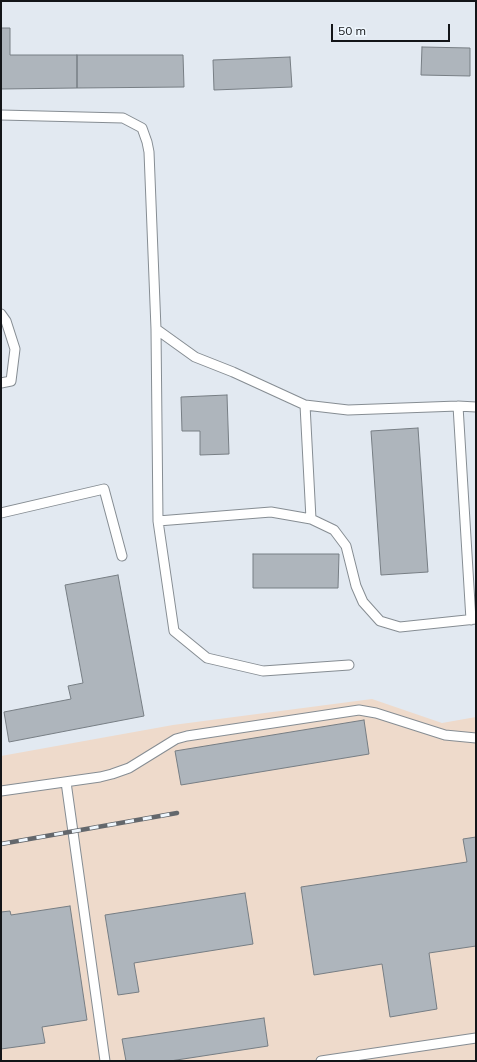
<!DOCTYPE html>
<style>
body{margin:0}
#map{position:relative;width:477px;height:1062px;overflow:hidden;background:#e2e9f1;font-family:Mulish,sans-serif}
canvas{display:block}
.frame{position:absolute;inset:0;border:2px solid #131518;pointer-events:none}
.scale{position:absolute;left:331px;top:24px;width:119px;height:18px;box-sizing:border-box;border:2px solid #131518;border-top:0;padding-left:5px;font-size:12px;line-height:14px;white-space:nowrap;color:#131518;-webkit-text-stroke:3px #eff7fe;paint-order:stroke}
</style>
<div id="map">
<canvas width="477" height="1062"></canvas>
<div class="frame"></div>
<div class="scale">50 m</div>
</div>
<script>
const ctx = document.querySelector('canvas').getContext('2d');
ctx.lineJoin = 'round';
function paint(path, color) { ctx.fillStyle = color; ctx.fill(path, 'evenodd'); }
const toPath = rows => new Path2D(rows.map(r => 'M' + r).join(''));
function stroke(path, color, width, dash) { ctx.strokeStyle = color; ctx.lineWidth = width; ctx.lineCap = dash ? 'butt' : 'round'; ctx.setLineDash(dash || []); ctx.stroke(path); }
paint(toPath([
 [372,699,442,723,476,717,476,1061,1,1061,1,756,173,725]
]), '#eedacb');
const building = toPath([
 [1,28,10,28,10,55,77,55,77,88,1,89,1,28],
 [422,47,470,48,470,76,421,75,422,47],
 [77,55,183,55,184,87,77,88,77,55],
 [290,57,292,87,214,90,213,60,290,57],
 [227,395,229,454,200,455,200,431,182,431,181,397,227,395],
 [418,428,428,572,381,575,371,431,418,428],
 [253,554,339,554,338,588,253,588,253,554],
 [118,575,144,716,9,742,4,712,71,699,68,686,83,683,65,585,118,575],
 [364,720,369,754,181,785,175,751,364,720],
 [476,837,476,946,429,953,437,1009,390,1017,382,964,314,975,301,887,467,862,463,839,476,837],
 [245,893,253,944,134,963,139,992,118,995,105,915,245,893],
 [70,906,87,1020,42,1027,45,1043,1,1049,1,912,10,911,11,915,70,906],
 [264,1018,268,1046,170,1061,126,1061,122,1039,264,1018]
]);
paint(building, '#aeb5bc');
stroke(building, '#777e84', 1);
const service = toPath([
 [1,115,123,118,142,128,147,142,149,152,156,329,158,521,174,631,207,658,263,671,349,665],
 [1,314,6,321,15,349,11,381,1,383],
 [156,329,195,357,233,372,305,405,348,410,458,406,476,407],
 [305,405,311,519],
 [458,406,471,620],
 [1,513,104,489,122,556],
 [158,521,271,512,311,519,334,530,346,546,356,586,363,602,380,621,400,627,476,619],
 [66,782,105,1061],
 [1,791,100,777,112,774,129,768,176,739,187,736,359,710,376,713,445,735,476,738],
 [321,1061,476,1038]
]);
stroke(service, '#868d93', 11);
stroke(service, '#fff', 9);
const rail = toPath([
 [1,844,177,813]
]);
stroke(rail, '#63676c', 4.5);
stroke(rail, '#eff7fe', 3, [9]);
</script>
